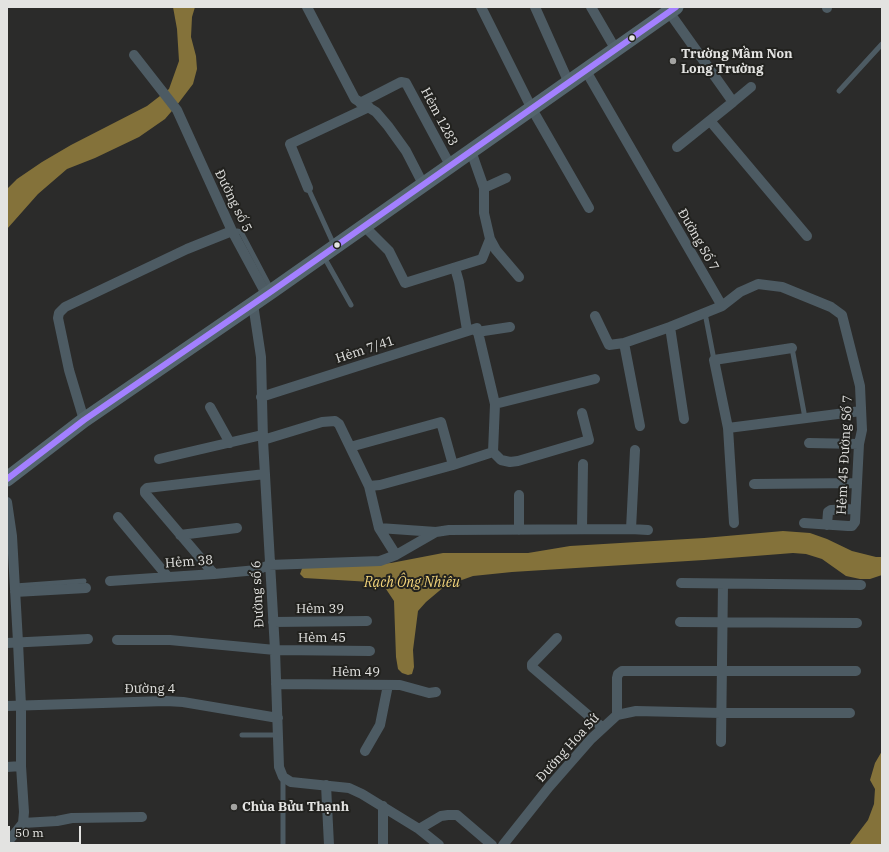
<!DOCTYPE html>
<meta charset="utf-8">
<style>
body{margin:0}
#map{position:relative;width:889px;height:852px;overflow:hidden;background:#2b2b2a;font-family:"IBM Plex Serif",serif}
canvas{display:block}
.frame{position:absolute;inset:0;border:8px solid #e3e3e1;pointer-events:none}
.scale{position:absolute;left:8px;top:826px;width:73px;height:18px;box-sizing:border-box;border:2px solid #e3e3e1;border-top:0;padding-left:5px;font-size:12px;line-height:14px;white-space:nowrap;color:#e3e3e1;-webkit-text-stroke:3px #22221f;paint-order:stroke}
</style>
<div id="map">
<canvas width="889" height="852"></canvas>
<div class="frame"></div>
<div class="scale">50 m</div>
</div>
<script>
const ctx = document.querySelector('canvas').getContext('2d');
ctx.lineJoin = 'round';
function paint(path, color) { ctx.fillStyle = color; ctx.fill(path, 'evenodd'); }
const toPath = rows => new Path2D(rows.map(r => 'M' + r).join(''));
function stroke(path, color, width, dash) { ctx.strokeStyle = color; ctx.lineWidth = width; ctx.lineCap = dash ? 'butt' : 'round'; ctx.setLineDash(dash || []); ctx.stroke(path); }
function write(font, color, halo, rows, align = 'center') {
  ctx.font = font + ' "IBM Plex Serif",serif'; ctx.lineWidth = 4; ctx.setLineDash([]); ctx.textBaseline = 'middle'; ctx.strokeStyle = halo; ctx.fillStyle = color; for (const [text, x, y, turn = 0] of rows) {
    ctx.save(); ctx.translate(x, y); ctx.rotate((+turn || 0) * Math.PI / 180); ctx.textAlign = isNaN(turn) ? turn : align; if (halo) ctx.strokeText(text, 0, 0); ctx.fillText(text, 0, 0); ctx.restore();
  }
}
paint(toPath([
 [173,7,195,7,192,17,191,37,196,56,197,69,193,84,177,105,165,119,139,137,95,158,67,169,38,194,7,229,7,189,17,179,42,162,71,145,147,106,169,89,179,61,177,29],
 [783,531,810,533,827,539,852,551,876,557,882,557,882,575,870,579,860,579,846,576,822,559,806,554,793,553,704,560,512,572,473,576,445,586,426,602,418,611,413,650,414,667,412,674,408,675,402,673,398,669,396,657,394,601,384,586,371,582,304,578,300,574,303,566,347,566,391,563,443,553,528,553,570,546,704,538],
 [882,751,882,843,879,845,849,845,868,820,874,804,875,789,870,780,875,763]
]), '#84723a');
stroke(toPath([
 [839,91,882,44],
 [308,188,334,245],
 [233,233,237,231,241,232,271,289],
 [324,257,351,305],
 [705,313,714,360],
 [792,348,805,418],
 [15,586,84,581],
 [242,735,278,735],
 [283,845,283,778]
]), '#4d5b63', 5);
stroke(toPath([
 [307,7,355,99,376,112,388,126,406,151,423,184],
 [481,7,532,109,589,208],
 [535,7,569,83],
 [591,7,616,50],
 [827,7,827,8],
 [669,12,733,102,677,147],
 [134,55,177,110,232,231,266,294],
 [586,71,722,306,740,292,758,284,782,287,831,307,842,315,860,386,862,430,859,444,855,522,852,526,848,526,804,523],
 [733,102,751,87],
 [360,103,401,82,406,83,450,165],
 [711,122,807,236],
 [471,151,484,188,484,213,490,239,496,250,519,277],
 [308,188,290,144,369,107],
 [484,188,506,178],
 [364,226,389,251,405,283,482,259,490,239],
 [455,268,459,282,467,330],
 [253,304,261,357,263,440,275,650,279,767,283,777,291,782,349,788,362,794,419,829,439,845],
 [595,316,609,345,624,343,640,426],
 [670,327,684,419],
 [477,332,510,327],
 [624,343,670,327,722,306],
 [261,397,477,328,495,404],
 [210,407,230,443],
 [84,420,69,370,58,318,59,313,65,307,187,249,232,231],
 [728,428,861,411],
 [263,440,322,422,335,421,339,424,369,486,380,485,453,465,493,452,501,460,510,462,518,461,589,440,582,413],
 [809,443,859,444],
 [350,447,441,422,453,465],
 [493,452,495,404,595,379],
 [159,459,262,435],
 [754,484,857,483],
 [369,486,379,528],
 [519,495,519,530],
 [7,502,12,536,18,642,21,706,21,766,24,812,23,823,7,843],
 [118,517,168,577],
 [734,523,728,428,714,360,792,348],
 [827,525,828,512,831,510,855,509],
 [582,529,583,464],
 [631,529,635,450],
 [180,535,237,528],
 [396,555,379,528,436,532],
 [214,574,145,493,145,490,147,488,265,474],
 [110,581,214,574,257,570,269,565,380,561,396,555,436,532,449,530,631,529,648,530],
 [681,583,861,585],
 [15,592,86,588],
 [273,622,367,621],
 [680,622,857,623],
 [557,638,532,664,532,667,603,728],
 [117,640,170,640,275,650,370,651],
 [7,643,88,639],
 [276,684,400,685,429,693,436,692],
 [7,706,166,701,183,702,278,718],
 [617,715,617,678,618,674,622,671,856,671],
 [721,742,723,584],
 [365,751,380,725,388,685],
 [7,767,21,766],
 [326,785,329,845],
 [383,806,383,845],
 [23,823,57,821,72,818,142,817],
 [419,829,441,816,448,815,457,815,492,845],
 [503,845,549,787,591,739,617,715,636,711,721,713,850,713]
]), '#4d5b63', 10);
stroke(toPath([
 [7,479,84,420,272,291,676,7]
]), '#54656e', 15);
stroke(toPath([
 [7,479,84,420,272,291,676,7]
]), '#a380ff', 6);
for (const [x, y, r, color] of [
 [632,38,3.5,"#e3e3e1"],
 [673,61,4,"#a3a3a1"],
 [337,245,3.5,"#e3e3e1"],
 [234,807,4,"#a3a3a1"]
]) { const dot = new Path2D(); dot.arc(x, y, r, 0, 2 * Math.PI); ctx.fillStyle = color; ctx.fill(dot); stroke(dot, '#22221f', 1.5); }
write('bold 13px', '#e3e3e1', '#22221f', [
 ["Trường Mầm Non",681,54],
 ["Long Trường",681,69],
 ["Chùa Bửu Thạnh",242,807]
], 'left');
write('13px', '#e3e3e1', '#22221f', [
 ["Hẻm 1283",439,117,62],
 ["Đường số 5",233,201,64],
 ["Đường Số 7",698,240,60],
 ["Hẻm 7/41",365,350,-18],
 ["Hẻm 45 Đường Số 7",845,455,-87],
 ["Hẻm 38",189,562,-4],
 ["Đường số 6",258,594,-93],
 ["Hẻm 39",320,609],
 ["Hẻm 45",322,638],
 ["Hẻm 49",356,672],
 ["Đường 4",150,689],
 ["Đường Hoa Sứ",568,748,-48]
]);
write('italic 14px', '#f1d37a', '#22221f', [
 ["Rạch Ông Nhiêu",412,583]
]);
</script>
